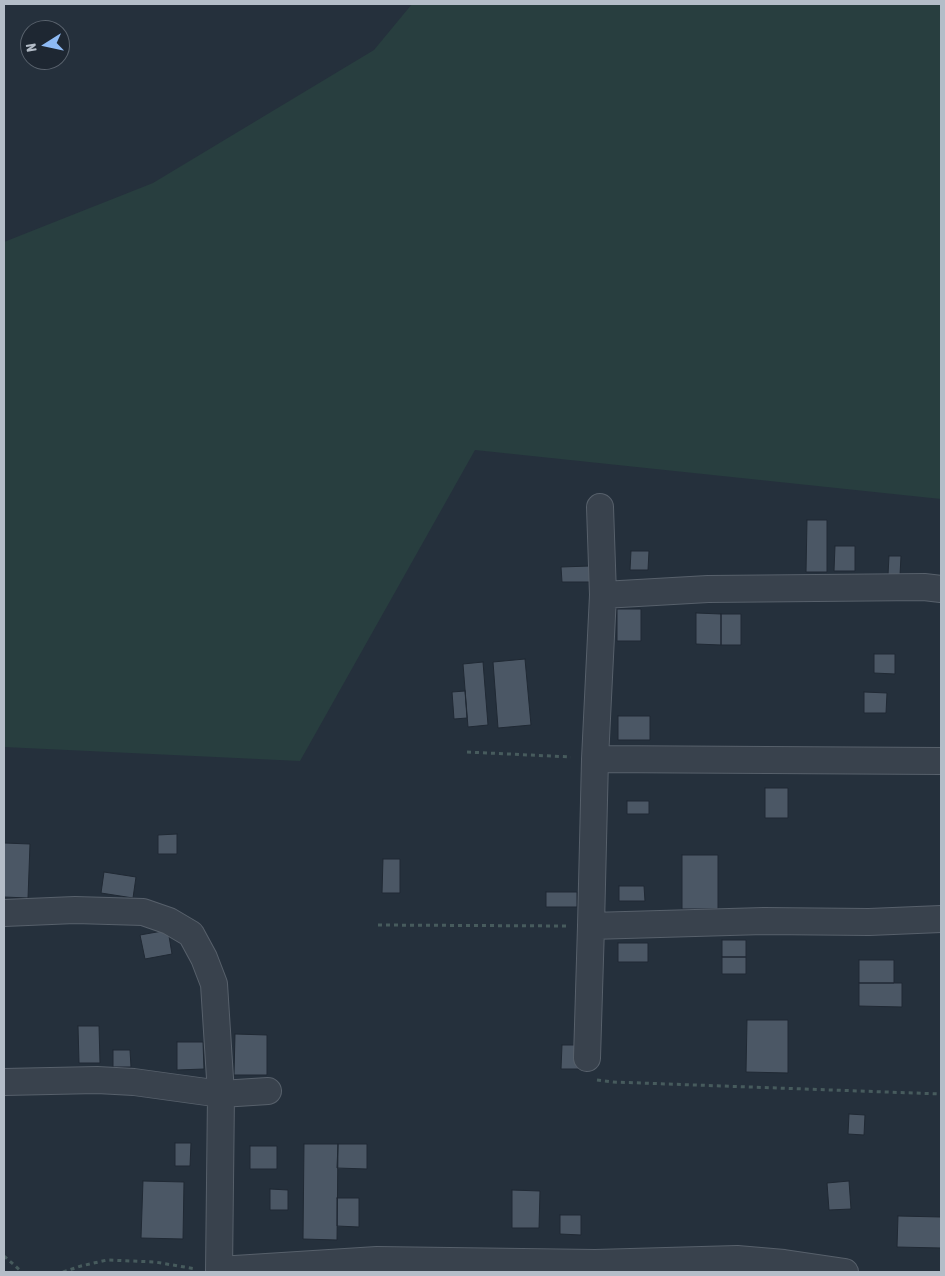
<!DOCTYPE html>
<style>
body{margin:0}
#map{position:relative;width:945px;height:1276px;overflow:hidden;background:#25303c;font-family:"Asap Condensed",sans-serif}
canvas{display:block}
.frame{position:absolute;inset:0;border:5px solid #b4bdc8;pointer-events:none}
.north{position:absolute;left:20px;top:20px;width:50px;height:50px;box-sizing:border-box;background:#1e2732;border:1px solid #5a636e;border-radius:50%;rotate:260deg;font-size:14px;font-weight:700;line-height:20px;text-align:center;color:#b4bdc8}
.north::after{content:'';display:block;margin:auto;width:18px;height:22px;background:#8ebaf4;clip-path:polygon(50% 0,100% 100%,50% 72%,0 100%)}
</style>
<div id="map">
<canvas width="945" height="1276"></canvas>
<div class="frame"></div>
<div class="north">N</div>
</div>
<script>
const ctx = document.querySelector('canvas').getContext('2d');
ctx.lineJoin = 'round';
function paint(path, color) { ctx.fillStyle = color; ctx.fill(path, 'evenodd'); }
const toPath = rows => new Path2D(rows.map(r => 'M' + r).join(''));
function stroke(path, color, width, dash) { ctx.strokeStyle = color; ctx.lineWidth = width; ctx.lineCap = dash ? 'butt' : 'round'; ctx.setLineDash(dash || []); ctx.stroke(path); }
paint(toPath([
 [412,4,941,4,941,499,475,450,300,761,4,747,4,242,153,183,374,50]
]), '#283e3f');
const building = toPath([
 [807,520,827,520,827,572,806,572,807,520],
 [835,546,855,546,855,571,834,571,835,546],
 [631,551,649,551,648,570,630,570,631,551],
 [889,556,901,556,900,575,888,575,889,556],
 [590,566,590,582,562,582,561,567,590,566],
 [617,609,641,609,641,641,617,641,617,609],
 [696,613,721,614,721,645,696,644,696,613],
 [721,614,741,614,741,645,721,645,721,614],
 [874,654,895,654,895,674,874,673,874,654],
 [525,659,531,725,498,728,493,662,525,659],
 [483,662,488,725,468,727,463,664,483,662],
 [465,691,467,718,454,719,452,692,465,691],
 [864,692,887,693,886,713,864,713,864,692],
 [618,716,650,716,650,740,618,740,618,716],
 [765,788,788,788,788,818,765,818,765,788],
 [627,801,649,801,649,814,627,814,627,801],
 [177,834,177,854,158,854,158,835,177,834],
 [4,843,30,844,28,898,4,897,4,843],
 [682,855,718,855,718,909,682,909,682,855],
 [383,859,400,859,400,893,382,893,383,859],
 [104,872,136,877,133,898,101,893,104,872],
 [619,886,644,886,645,901,619,901,619,886],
 [546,892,577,892,577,907,546,907,546,892],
 [168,930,172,954,145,959,140,935,168,930],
 [722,940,746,940,746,957,722,957,722,940],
 [618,943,648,943,648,962,618,962,618,943],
 [722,957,746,957,746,974,722,974,722,957],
 [859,960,894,960,894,983,859,983,859,960],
 [859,983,902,983,902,1007,859,1006,859,983],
 [747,1020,788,1020,788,1073,746,1072,747,1020],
 [78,1026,99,1026,100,1063,79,1063,78,1026],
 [235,1034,267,1035,267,1075,234,1075,235,1034],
 [177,1042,203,1042,204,1069,177,1070,177,1042],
 [562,1045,579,1045,579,1069,561,1069,562,1045],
 [113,1050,130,1050,131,1067,113,1067,113,1050],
 [849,1114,865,1115,864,1135,848,1134,849,1114],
 [175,1143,191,1143,190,1166,175,1166,175,1143],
 [304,1144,338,1144,337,1240,303,1239,304,1144],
 [338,1144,367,1144,367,1169,337,1168,338,1144],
 [250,1146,277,1146,277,1169,250,1169,250,1146],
 [143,1181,184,1182,183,1239,141,1238,143,1181],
 [849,1181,851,1209,829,1210,827,1183,849,1181],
 [270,1189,288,1190,288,1210,270,1210,270,1189],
 [512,1190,540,1191,539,1228,512,1228,512,1190],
 [337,1198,359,1198,359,1227,337,1226,337,1198],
 [560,1215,581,1215,581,1235,560,1234,560,1215],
 [898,1216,941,1217,941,1248,897,1247,898,1216]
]);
paint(building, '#4b5765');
stroke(building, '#202934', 1);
const street = toPath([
 [603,595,708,589,924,587,941,589],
 [595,759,941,761],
 [4,913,75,910,143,912,169,921,191,934,204,958,214,984,221,1094,219,1272],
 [591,926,764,921,869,922,941,919],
 [587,1058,591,926,595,759,603,595,600,507],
 [4,1082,97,1080,134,1082,221,1094,268,1091],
 [219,1270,377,1260,595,1263,737,1259,784,1263,845,1272]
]);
stroke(street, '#57606b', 28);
stroke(toPath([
 [467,752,571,757],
 [378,925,566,926],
 [597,1080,613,1082,941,1094],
 [4,1256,22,1272],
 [63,1272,81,1266,107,1260,155,1262,196,1269]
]), '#475b5d', 3, [4, 4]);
stroke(street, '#39424d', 26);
</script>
